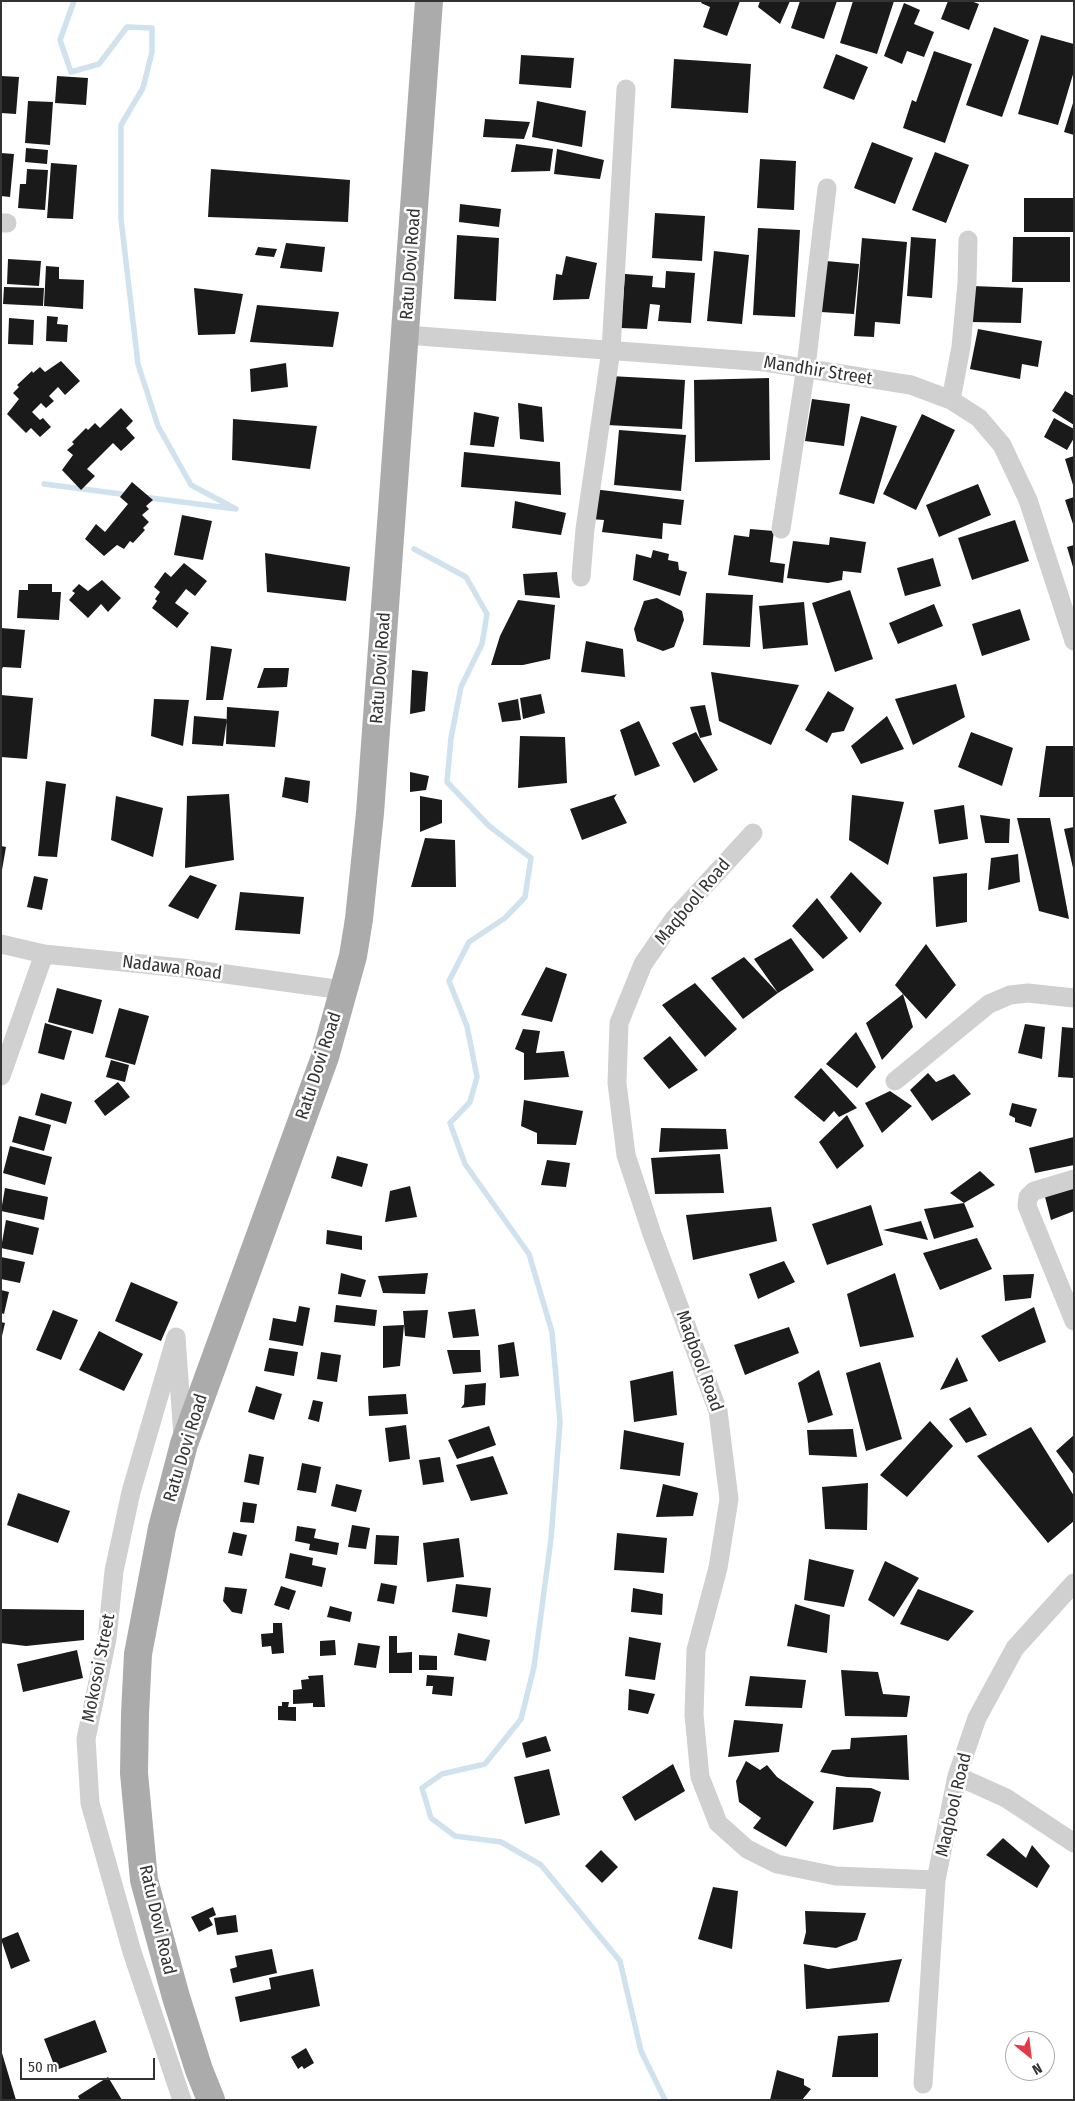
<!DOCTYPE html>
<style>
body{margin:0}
#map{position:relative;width:1075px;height:2101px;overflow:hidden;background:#fff;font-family:"Fira Sans Condensed",sans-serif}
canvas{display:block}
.frame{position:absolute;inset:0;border:2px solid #333;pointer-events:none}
.north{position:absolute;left:1005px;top:2031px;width:50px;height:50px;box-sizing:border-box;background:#fff;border:1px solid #adadad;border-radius:50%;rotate:151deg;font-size:14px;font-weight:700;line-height:20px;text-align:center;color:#333}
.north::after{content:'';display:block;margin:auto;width:18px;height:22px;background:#e63946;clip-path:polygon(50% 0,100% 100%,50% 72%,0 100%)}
.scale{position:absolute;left:20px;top:2058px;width:135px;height:22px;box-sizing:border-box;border:2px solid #333;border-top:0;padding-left:6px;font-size:15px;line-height:18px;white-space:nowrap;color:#333;-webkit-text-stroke:4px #fff;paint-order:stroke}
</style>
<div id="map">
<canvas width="1075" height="2101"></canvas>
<div class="frame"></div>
<div class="north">N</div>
<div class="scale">50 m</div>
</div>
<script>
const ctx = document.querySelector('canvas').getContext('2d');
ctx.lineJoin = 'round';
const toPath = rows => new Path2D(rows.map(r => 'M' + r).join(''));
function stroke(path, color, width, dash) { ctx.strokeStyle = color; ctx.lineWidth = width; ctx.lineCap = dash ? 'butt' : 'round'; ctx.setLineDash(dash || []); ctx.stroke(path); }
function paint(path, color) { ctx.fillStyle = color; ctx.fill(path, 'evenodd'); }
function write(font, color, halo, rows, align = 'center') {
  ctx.font = font + ' "Fira Sans Condensed",sans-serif'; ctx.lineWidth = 5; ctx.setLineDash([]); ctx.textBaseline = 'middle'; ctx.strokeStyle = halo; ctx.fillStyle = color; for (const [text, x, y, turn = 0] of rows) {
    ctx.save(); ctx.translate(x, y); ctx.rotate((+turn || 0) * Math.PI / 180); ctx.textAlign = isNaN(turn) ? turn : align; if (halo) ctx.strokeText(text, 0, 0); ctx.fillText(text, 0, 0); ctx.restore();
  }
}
stroke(toPath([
 [74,1,60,40,71,72,99,64,127,27,152,28,152,52,143,88,121,125,121,219,138,364,158,426,191,485,236,509,143,497],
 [44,484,129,495],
 [414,549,466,577,487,614,482,644,461,687,451,738,447,782,489,826,531,858,525,897,505,918,469,942,449,981,467,1026,477,1077,470,1102,450,1123,465,1164,529,1254,552,1332,560,1422,551,1539,534,1667,521,1719,485,1764,442,1774,422,1788,431,1818,455,1836,501,1842,541,1865,620,1961,641,2051,665,2100]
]), '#cfe2ee', 5.5);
paint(toPath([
 [702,1,740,1,727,36,703,27,710,7,701,3],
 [760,1,790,1,780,24,758,7],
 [800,1,837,1,824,39,791,28],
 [853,1,894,1,877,54,840,43],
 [948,1,971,1,979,4,969,30,941,19],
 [904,3,920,10,914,24,934,32,924,57,907,51,902,64,884,56],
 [994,27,1029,40,1002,117,966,105],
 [1041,35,1074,44,1074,71,1058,125,1018,114],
 [934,51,972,64,945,143,903,128,912,100,916,102],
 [836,54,868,67,854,100,823,88],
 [521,55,574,58,571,88,519,84],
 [674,59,751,64,748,113,671,108],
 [1,76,19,77,16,114,1,113],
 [57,76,88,78,86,105,55,103],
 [28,101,53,102,50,145,25,143],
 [537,101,586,111,582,147,532,137],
 [1073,103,1074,104,1074,135,1064,132],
 [485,119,530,122,524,139,483,137],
 [872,142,913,158,895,204,854,188],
 [516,144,553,149,550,171,511,172],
 [26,148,48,150,47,164,25,162],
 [557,149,604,160,600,179,554,174],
 [935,152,969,165,946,223,912,210],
 [1,153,14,154,10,197,1,196],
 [760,159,796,161,794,210,757,208],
 [51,163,77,165,73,219,47,218],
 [27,169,48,170,45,210,18,208,20,184,26,184],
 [211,169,350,180,348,222,208,217],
 [1024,198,1074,198,1074,232,1024,232],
 [460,204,501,209,499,227,459,222],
 [655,213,705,216,702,261,652,258],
 [758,228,800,230,795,317,753,315],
 [457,235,499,238,496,301,454,299],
 [911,237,936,239,932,298,907,296],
 [1013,237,1070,237,1070,282,1012,282],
 [862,238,907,242,900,324,875,322,874,337,854,336],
 [286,243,325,247,322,272,280,268],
 [258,247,277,249,274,257,255,255],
 [714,251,749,255,742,324,707,321],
 [566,256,597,263,589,299,553,300,556,274,562,275],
 [8,259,41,261,39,286,7,284],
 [826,261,859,264,854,314,821,312],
 [46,266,59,267,59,279,84,280,83,309,44,306],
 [666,271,695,273,691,323,658,321,660,305,650,304,647,329,621,328,625,274,653,276,652,287,665,288],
 [973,286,1023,288,1021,323,972,322],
 [4,287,44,288,43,306,3,304],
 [194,288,243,294,235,334,198,335],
 [257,305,339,312,333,347,250,342],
 [47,316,58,317,57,324,68,325,67,342,46,341],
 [9,318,34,320,33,345,8,344],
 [978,329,1042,341,1038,367,1022,364,1020,379,970,369],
 [61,361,80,381,65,395,58,387,49,396,54,401,46,408,41,403,32,412,40,420,43,418,51,427,40,437,31,428,26,433,7,414,19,399,13,393,19,387,17,385,32,371,33,373,40,367,45,372],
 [286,363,288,387,251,392,250,369],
 [610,376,685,380,682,429,607,425],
 [769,378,770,460,695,462,694,380],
 [1065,391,1074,396,1074,425,1052,411],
 [812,399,850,404,844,446,805,441],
 [518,403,542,407,544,442,520,439],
 [121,408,133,421,126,428,135,438,121,451,113,443,87,469,95,476,81,490,62,470,73,455,67,450,74,444,72,442,86,428,88,430,95,423,100,428],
 [474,412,499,417,494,447,470,445],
 [922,414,955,430,916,510,883,494],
 [861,416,897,426,874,504,839,494],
 [1054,418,1074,429,1074,438,1067,450,1044,437],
 [233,419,317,426,310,469,232,460],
 [619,430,686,435,681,491,614,485],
 [464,452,560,462,561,495,461,487],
 [1074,456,1074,485,1073,485,1065,459],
 [132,482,153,500,146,506,149,509,142,515,149,522,143,528,145,530,133,543,130,541,124,549,117,545,104,556,85,539,96,524,105,532,128,504,120,497],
 [978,484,991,515,939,537,926,505],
 [593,489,684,500,681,525,663,523,662,539,602,532,604,520,590,519],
 [1074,497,1074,524,1073,524,1065,500],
 [515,501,566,513,561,535,512,528],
 [182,515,212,521,203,560,174,555],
 [1015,520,1029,561,972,580,958,538],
 [750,529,774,531,770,562,785,564,783,583,728,575,734,535,749,537],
 [830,537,866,542,861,573,843,571,842,580,828,583,787,578,793,541,829,545],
 [1074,545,1074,567,1073,567,1067,547],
 [653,550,669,554,668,560,678,562,679,570,687,572,680,596,633,580,636,554,651,558],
 [265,553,350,567,346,601,267,592],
 [933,558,941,586,905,596,897,568],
 [184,563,207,581,195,596,186,589,175,603,189,613,177,628,152,608,157,601,155,599,160,592,154,587,165,572,171,577],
 [557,572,560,598,525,595,523,574],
 [102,580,121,598,108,612,101,604,88,618,69,600,75,593,72,591,79,584,88,591],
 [28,584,52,584,52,592,61,592,59,620,17,618,19,590,28,590],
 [850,590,873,659,835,672,812,603],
 [706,593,753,595,750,647,703,645],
 [657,598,682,611,684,620,674,647,663,651,637,641,634,629,644,601],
 [518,600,555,605,550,659,523,665,491,665,500,636],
 [804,602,808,645,763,649,759,606],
 [934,604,943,626,898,644,889,623],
 [1020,609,1030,640,982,656,972,624],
 [1,628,25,630,21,668,3,667,1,671],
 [586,641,623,649,625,677,581,672],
 [211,646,232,649,223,700,206,700],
 [264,668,289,668,287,687,257,688],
 [412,670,428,672,425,711,410,714],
 [711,672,799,685,771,745,719,721],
 [956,684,965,717,913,745,895,699],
 [828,691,854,708,844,731,832,733,827,743,805,730],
 [541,694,545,713,523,719,520,698],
 [1,695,33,698,27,759,1,757],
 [154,699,189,700,183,746,151,736],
 [518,699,521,720,502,722,498,703],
 [705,705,712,735,700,738,690,707],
 [227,707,279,711,275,747,226,744],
 [194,716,227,719,223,746,192,744],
 [887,716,904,749,861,764,851,746],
 [639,721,660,766,635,776,620,730],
 [696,732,718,770,694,783,672,743],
 [971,732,1013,748,1002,786,958,767],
 [520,736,565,737,567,783,518,788],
 [1046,746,1074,746,1074,797,1039,797],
 [410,772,429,776,426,790,410,792],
 [285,777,310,781,308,803,282,797],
 [46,781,66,784,57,857,38,856],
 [229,794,234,860,185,868,187,796],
 [617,794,614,798,627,823,582,840,570,809],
 [852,795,904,802,888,865,849,840],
 [116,796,163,808,153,857,111,840],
 [420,796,442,800,442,823,420,832],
 [964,805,968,839,939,844,934,810],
 [980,815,1010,819,1009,843,985,843],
 [1017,818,1050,818,1069,919,1039,911],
 [1074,827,1074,868,1073,868,1064,829],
 [425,838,455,840,456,887,411,887],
 [1,846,6,847,2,870,1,870],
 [1018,854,1020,882,988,890,991,858],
 [851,872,882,903,860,933,830,897],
 [967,873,967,922,936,927,933,877],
 [190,875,217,885,198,919,168,906],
 [34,876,48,879,42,910,27,907],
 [240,892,304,897,300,934,235,930],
 [817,898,848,938,823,959,792,926],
 [791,938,814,970,778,993,754,959],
 [926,944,956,985,926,1019,903,994,913,1027,882,1060,866,1023,903,994,895,985],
 [744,957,778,993,743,1019,711,978],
 [546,967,567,974,552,1022,521,1015],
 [695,983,737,1029,705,1057,662,1005],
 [57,988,102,1000,93,1034,48,1022],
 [119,1008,149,1016,135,1065,105,1057],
 [45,1023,72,1031,64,1060,38,1053],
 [1025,1024,1045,1027,1042,1059,1018,1053],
 [1062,1027,1074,1028,1074,1078,1058,1077],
 [523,1029,540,1031,536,1053,564,1051,569,1077,524,1080,524,1053,515,1049],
 [856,1032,876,1067,857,1088,826,1064],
 [670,1036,698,1070,669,1089,643,1058],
 [111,1060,129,1065,125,1082,106,1077],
 [821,1068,857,1108,839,1117,834,1111,824,1122,794,1097],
 [928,1073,936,1082,954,1074,971,1094,932,1121,910,1090],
 [118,1082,130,1097,105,1116,94,1101],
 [890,1091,912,1106,882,1133,865,1103],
 [41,1093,72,1102,66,1124,35,1115],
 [524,1100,583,1111,576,1145,537,1144,537,1133,521,1126],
 [1012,1103,1037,1109,1031,1127,1015,1122,1015,1118,1009,1115],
 [847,1115,864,1146,837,1169,819,1142],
 [19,1116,51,1125,44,1151,12,1142],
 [661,1128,726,1129,728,1149,659,1152],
 [1074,1137,1074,1165,1035,1173,1029,1148],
 [10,1146,52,1157,45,1185,3,1173],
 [720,1154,724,1193,655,1194,651,1158],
 [337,1156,368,1164,362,1187,331,1178],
 [547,1160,570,1163,566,1187,541,1185],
 [980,1171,995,1185,964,1203,950,1193],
 [1074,1183,1074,1211,1051,1220,1045,1197],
 [410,1186,417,1217,385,1222,390,1191],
 [5,1188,48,1197,44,1220,1,1211],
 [964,1203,974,1227,934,1239,924,1209],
 [871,1205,883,1245,827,1265,812,1224],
 [771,1207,777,1241,693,1260,686,1215],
 [6,1220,39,1228,33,1255,1,1248],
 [921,1221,928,1240,883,1230],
 [327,1230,362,1236,362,1250,326,1244],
 [977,1238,992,1269,940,1290,923,1253],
 [1,1257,25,1262,20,1283,1,1279],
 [784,1261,795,1282,758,1299,749,1274],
 [341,1273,366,1280,361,1297,338,1294],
 [428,1273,425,1294,383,1293,378,1276],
 [895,1273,914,1337,860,1347,847,1294],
 [1034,1274,1031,1298,1005,1301,1003,1275],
 [131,1282,178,1302,161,1341,115,1321],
 [1,1290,9,1292,4,1314,1,1313],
 [336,1305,377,1310,375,1326,334,1322],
 [299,1306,310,1308,303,1346,269,1340,273,1318,296,1322],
 [1034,1307,1046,1342,999,1362,981,1336],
 [475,1309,479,1336,453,1338,448,1312],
 [53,1310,78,1320,61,1360,36,1350],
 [428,1310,425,1338,405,1336,403,1311],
 [1,1322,5,1323,2,1336,1,1336],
 [404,1325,400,1366,383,1368,383,1326],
 [789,1327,799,1353,745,1375,734,1345],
 [99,1331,143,1354,124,1391,79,1370],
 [514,1342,519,1376,500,1378,498,1345],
 [269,1348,298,1352,294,1376,264,1371],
 [447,1350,480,1350,481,1372,453,1374],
 [321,1352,341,1355,337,1382,317,1379],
 [957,1357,968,1381,940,1390],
 [880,1362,902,1439,866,1451,846,1373],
 [819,1370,833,1415,808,1423,798,1383],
 [673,1371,677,1415,634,1422,630,1381],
 [486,1383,485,1405,461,1408,464,1404,465,1385],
 [256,1386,282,1394,274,1420,248,1412],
 [406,1394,408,1414,369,1416,368,1396],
 [313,1400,323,1402,319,1422,308,1419],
 [970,1407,987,1435,966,1443,949,1419],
 [930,1421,953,1446,907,1497,880,1475],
 [406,1425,410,1459,389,1462,385,1428],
 [489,1426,496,1445,457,1459,448,1440],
 [1031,1427,1074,1496,1074,1521,1048,1543,977,1456],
 [853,1429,857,1457,809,1455,807,1430],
 [624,1430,684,1443,680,1476,620,1469],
 [1074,1435,1074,1475,1056,1451],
 [249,1454,264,1457,259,1485,244,1482],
 [493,1456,508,1494,471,1501,456,1465],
 [440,1457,444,1482,423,1485,419,1460],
 [302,1463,321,1467,316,1493,297,1490],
 [868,1483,867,1530,825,1529,822,1487],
 [336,1484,362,1490,356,1512,331,1506],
 [663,1484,698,1493,693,1516,656,1517],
 [18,1493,70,1511,58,1543,7,1525],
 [243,1502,257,1504,254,1523,240,1522],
 [352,1525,370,1528,366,1549,348,1547],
 [297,1526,316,1529,314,1538,339,1543,337,1555,309,1550,310,1544,295,1541],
 [233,1532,247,1535,242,1556,228,1553],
 [617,1533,667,1538,664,1573,614,1570],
 [376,1535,399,1536,397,1565,374,1564],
 [459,1538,464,1577,427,1582,423,1543],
 [290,1553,313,1558,312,1565,326,1568,322,1587,285,1578],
 [809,1559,854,1570,844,1607,804,1600],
 [885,1561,919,1578,894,1617,868,1600],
 [381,1583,397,1586,394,1604,377,1601],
 [456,1584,491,1588,487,1617,452,1612],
 [281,1586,296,1591,289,1610,274,1605],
 [225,1587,247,1589,242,1614,232,1612,223,1601],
 [633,1588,663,1594,662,1615,631,1612],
 [918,1589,974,1611,948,1641,900,1624],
 [795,1604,830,1615,827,1653,787,1646],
 [330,1606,352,1612,350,1622,327,1617],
 [1,1609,84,1610,84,1640,26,1646,1,1643],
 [273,1623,282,1623,284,1653,272,1654,271,1646,262,1647,261,1634,273,1633],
 [458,1633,490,1640,486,1661,454,1655],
 [389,1636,397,1636,397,1653,412,1652,412,1673,389,1673],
 [629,1637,661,1643,655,1680,625,1676],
 [335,1640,336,1655,320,1656,320,1641],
 [358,1643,380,1646,376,1668,354,1665],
 [77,1650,83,1678,23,1692,17,1664],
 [419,1655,437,1656,437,1670,419,1670],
 [841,1670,878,1672,883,1694,910,1696,907,1717,845,1716],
 [323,1675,325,1707,313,1707,313,1703,293,1704,293,1690,302,1689,301,1680,309,1679,308,1676],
 [427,1675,454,1677,452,1696,432,1694,433,1686,426,1686],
 [750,1676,806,1680,802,1708,745,1706],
 [629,1689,655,1694,648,1714,628,1710],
 [282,1702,289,1702,288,1707,296,1707,296,1721,278,1720,278,1706,282,1706],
 [734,1720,783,1724,779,1752,728,1757],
 [907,1735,909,1780,847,1777,820,1772,832,1750,850,1749,851,1738],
 [546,1736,551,1751,526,1758,522,1743],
 [746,1761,760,1770,767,1765,777,1777,814,1802,786,1847,753,1828,761,1818,739,1802,736,1781],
 [673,1764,685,1791,635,1821,622,1797],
 [549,1769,560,1815,525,1824,514,1777],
 [836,1787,871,1788,881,1792,873,1822,833,1830],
 [1003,1838,1026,1858,1032,1845,1050,1866,1037,1888,986,1855],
 [601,1850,618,1867,602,1883,585,1866],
 [713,1887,738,1891,732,1949,698,1939],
 [213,1907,216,1915,209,1918,213,1925,199,1932,191,1917],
 [805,1911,866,1913,857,1940,836,1948,803,1944,806,1932],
 [236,1915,238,1932,217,1935,214,1918],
 [18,1932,30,1961,11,1969,1,1939],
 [272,1949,277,1973,233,1983,230,1969,237,1967,235,1956],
 [902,1959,889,2002,806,2009,804,1964,828,1969],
 [313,1969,320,2006,240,2022,235,1997,271,1989,269,1978],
 [95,2020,107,2052,56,2070,44,2039],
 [878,2033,878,2077,832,2077,838,2036],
 [306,2048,314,2063,304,2069,302,2066,298,2069,291,2057],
 [1,2053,2,2053,16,2100,1,2100],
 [777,2070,804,2079,804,2085,811,2089,802,2100,770,2100],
 [108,2077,122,2100,80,2100,78,2096]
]), '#1a1a1a');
stroke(toPath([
 [1,223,7,223],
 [406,335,765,362,911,385,951,400,979,418,1002,445,1028,500,1074,641],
 [951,400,961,347,967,283,968,240],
 [781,529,806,367,827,188],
 [581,577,585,529,611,350,626,89],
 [753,833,674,919,643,964,619,1023,617,1083,626,1155,652,1234,718,1411,729,1499,718,1568,696,1650,694,1715,700,1777,718,1823,747,1849,777,1864,836,1876,936,1880],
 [1,944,44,954,182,968,343,990],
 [1,1076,44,954],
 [895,1081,989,1004,1010,995,1028,993,1074,998],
 [1074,1179,1034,1191,1028,1197,1027,1206,1074,1321],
 [957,1776,1006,1798,1074,1843],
 [923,2084,936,1880,957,1776,977,1718,1015,1648,1074,1583],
 [182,2100,132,1952,90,1803,86,1739,107,1639,114,1571,131,1492,176,1337,183,1437]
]), '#d0d0d0', 19);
stroke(toPath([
 [211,2100,199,2070,176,1997,144,1880,134,1773,135,1714,138,1654,162,1528,184,1444,325,1057,353,956,359,919,370,813,429,1]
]), '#ababab', 28);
write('18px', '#333', '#fff', [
 ["Ratu Dovi Road",411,264,-86],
 ["Mandhir Street",818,371,9],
 ["Ratu Dovi Road",381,668,-86],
 ["Maqbool Road",693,902,-50],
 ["Nadawa Road",172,968,7],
 ["Ratu Dovi Road",319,1066,-72],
 ["Maqbool Road",699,1361,70],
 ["Ratu Dovi Road",186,1448,-73],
 ["Mokosoi Street",99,1668,-79],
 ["Maqbool Road",954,1805,-77],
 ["Ratu Dovi Road",157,1920,77]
]);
</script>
